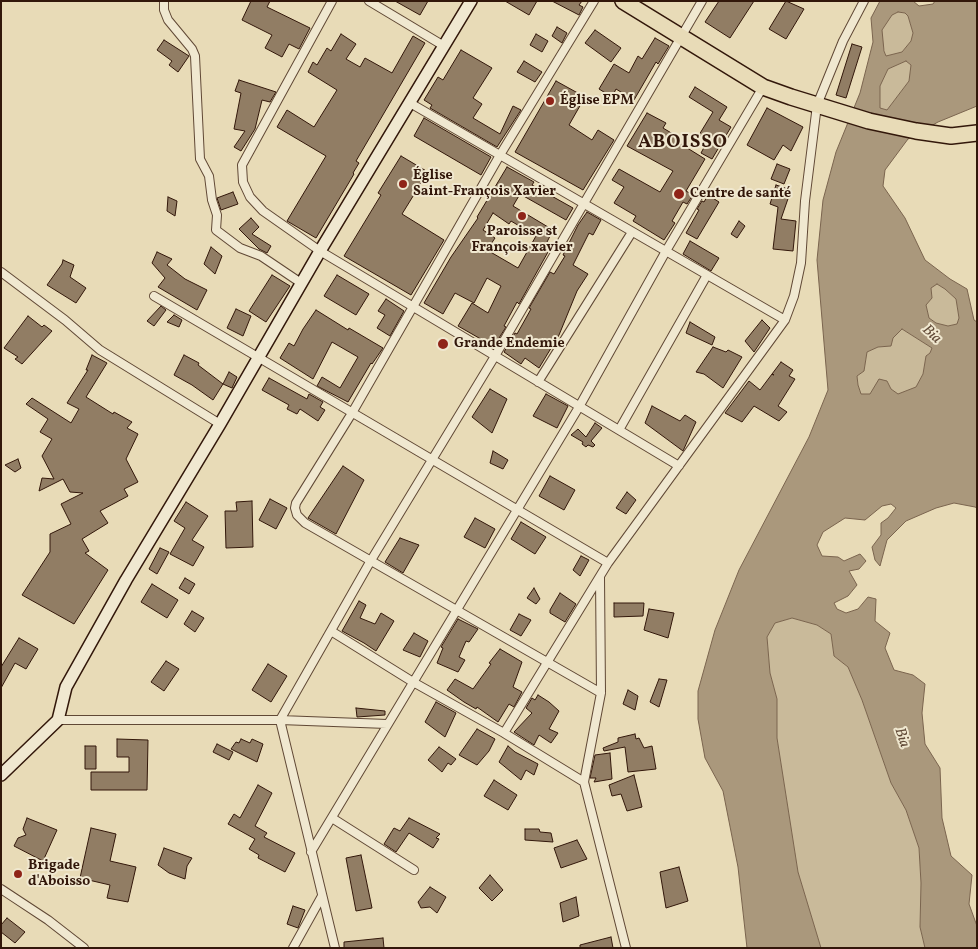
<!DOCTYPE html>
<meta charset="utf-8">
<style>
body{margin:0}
#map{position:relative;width:978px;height:949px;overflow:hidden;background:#e8dbb7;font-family:Vollkorn,serif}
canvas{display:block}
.frame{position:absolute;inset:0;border:2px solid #32170a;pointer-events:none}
</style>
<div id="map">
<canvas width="978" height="949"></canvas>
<div class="frame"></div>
</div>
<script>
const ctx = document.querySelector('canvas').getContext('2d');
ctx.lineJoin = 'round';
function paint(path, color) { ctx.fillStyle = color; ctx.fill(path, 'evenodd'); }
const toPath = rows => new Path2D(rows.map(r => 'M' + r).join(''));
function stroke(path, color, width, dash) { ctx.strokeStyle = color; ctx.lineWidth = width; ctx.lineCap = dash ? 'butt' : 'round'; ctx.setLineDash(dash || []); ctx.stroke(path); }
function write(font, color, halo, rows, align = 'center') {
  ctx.font = font + ' Vollkorn,serif'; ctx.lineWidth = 4; ctx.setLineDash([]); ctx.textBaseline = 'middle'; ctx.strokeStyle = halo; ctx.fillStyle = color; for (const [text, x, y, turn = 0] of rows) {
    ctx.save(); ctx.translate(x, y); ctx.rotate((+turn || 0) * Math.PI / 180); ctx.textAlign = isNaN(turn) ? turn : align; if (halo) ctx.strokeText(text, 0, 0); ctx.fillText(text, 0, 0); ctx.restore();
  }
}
paint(toPath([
 [898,12,905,13,908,16,913,33,911,41,902,52,886,56,882,42,882,30,892,15],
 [906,61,911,65,909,81,887,110,880,108,880,86,888,69],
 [936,283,945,289,956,299,959,318,957,324,948,326,936,323,929,318,926,305,932,298,931,288],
 [902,329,932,348,930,353,926,356,923,374,916,387,898,395,891,389,887,381,870,394,861,395,858,385,857,376,864,370,867,352,878,347,891,346,893,338],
 [792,618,817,625,831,634,834,656,848,667,862,700,891,783,906,810,919,848,921,883,920,927,925,948,821,948,798,873,777,738,777,699,770,673,767,637,775,623]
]), '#c9ba9a');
const water = toPath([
 [880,1,913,1,919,6,933,4,935,1,977,1,977,106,938,122,908,139,885,170,883,186,905,218,925,260,950,279,967,289,974,320,977,322,977,508,975,507,954,503,936,508,906,521,887,540,880,566,875,560,872,547,881,535,881,523,888,518,896,508,891,504,882,506,865,520,845,518,823,532,817,545,822,556,838,557,844,561,860,554,866,561,859,569,849,571,857,585,848,596,834,603,837,609,846,613,858,609,868,597,876,599,875,621,890,633,885,648,894,670,913,675,925,684,922,713,925,744,940,768,942,818,951,856,972,875,969,904,977,926,977,948,925,948,920,927,921,883,919,848,906,810,891,783,862,700,848,667,834,656,831,634,817,625,792,618,775,623,767,637,770,673,777,699,777,738,798,872,821,948,747,948,738,867,723,791,705,758,698,719,698,691,715,630,739,570,809,437,828,390,817,260,823,200,836,152,860,93,873,42,871,18,880,1],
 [898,12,905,13,908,16,913,33,911,41,902,52,886,56,884,51,882,30,892,15,898,12],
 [906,61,911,65,909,81,887,110,880,108,880,86,888,69,906,61],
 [937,284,945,289,956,299,959,318,957,324,948,326,936,323,929,318,926,305,932,298,931,288,937,284],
 [902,329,932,348,930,353,926,356,923,374,916,387,898,394,891,389,887,381,879,379,870,394,861,394,858,385,857,376,864,371,867,352,878,347,891,346,893,338,902,329]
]);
paint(water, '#aa987c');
stroke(water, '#7a644e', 1);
const building = toPath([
 [251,1,270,1,267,7,310,28,299,49,289,44,282,57,265,48,272,35,242,20,251,1],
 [395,1,428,1,420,15,395,1],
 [505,1,537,1,529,15,505,1],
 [552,1,582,1,579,5,583,7,579,15,552,1],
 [719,1,754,1,730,38,705,22,719,1],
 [786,1,804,9,786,39,769,29,786,1],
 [557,27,567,33,562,43,552,36,557,27],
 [595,30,621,48,611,62,585,43,595,30],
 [341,34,356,44,346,59,360,67,365,58,392,73,413,36,425,43,356,161,359,163,353,173,354,174,316,238,287,221,326,156,277,127,287,110,314,127,337,90,308,72,313,62,317,65,327,48,331,51,341,34],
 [536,34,548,41,542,52,530,45,536,34],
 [655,38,669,46,658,64,656,62,634,100,616,89,612,97,599,89,614,64,629,73,638,56,642,59,655,38],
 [164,40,189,56,178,72,169,65,172,61,157,50,164,40],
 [852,44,862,47,846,98,836,95,852,44],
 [461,50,492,68,473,98,482,104,473,118,500,134,513,106,521,110,497,147,430,108,432,105,424,100,438,77,443,80,461,50],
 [524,61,542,72,535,82,517,72,524,61],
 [239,80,276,92,270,102,262,100,255,129,241,151,234,147,245,131,234,129,241,93,235,91,239,80],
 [556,81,585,97,569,125,592,140,598,130,614,140,583,190,515,152,556,81],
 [695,87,727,107,719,120,731,127,712,159,701,153,708,140,699,135,713,112,689,97,695,87],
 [767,108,803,127,791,151,783,145,774,160,747,145,767,108],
 [647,113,666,123,663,128,678,137,676,141,705,159,686,191,693,195,687,204,683,202,672,221,675,223,664,240,633,221,636,216,614,203,624,187,612,180,619,169,660,192,673,171,627,146,647,113],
 [424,118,491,157,481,175,414,136,424,118],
 [401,156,428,172,402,214,444,240,411,295,344,256,381,195,378,193,401,156],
 [777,164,790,169,784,184,771,179,777,164],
 [507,167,534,182,532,185,573,208,566,220,520,194,513,206,553,230,543,250,548,252,519,304,517,302,504,326,506,327,494,346,493,346,458,326,472,303,488,313,501,286,487,278,474,303,455,293,443,314,424,303,451,257,478,218,477,217,507,167],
 [493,213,509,224,511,221,536,236,518,268,487,250,495,238,483,230,493,213],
 [776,185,791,190,781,219,796,221,793,251,773,249,778,207,770,204,776,185],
 [233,192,238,204,221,210,217,198,233,192],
 [708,195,719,202,697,239,686,233,699,210,697,209,702,201,704,202,708,195],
 [168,197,177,201,175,216,167,211,168,197],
 [587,212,601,220,593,235,589,233,573,265,588,274,577,291,559,335,539,368,525,358,521,364,504,352,515,333,517,334,531,309,529,308,550,272,554,274,565,256,563,255,578,225,587,212],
 [251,218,259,227,252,234,271,246,267,253,259,249,239,229,251,218],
 [739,221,745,226,737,238,731,234,739,221],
 [690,241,719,258,711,271,683,254,690,241],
 [211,247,222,256,215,274,204,264,211,247],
 [157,252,172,259,167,265,185,279,207,290,197,310,158,287,165,278,152,263,157,252],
 [63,260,74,265,70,277,86,288,76,303,47,285,62,264,63,260],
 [272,275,290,286,266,322,249,311,272,275],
 [337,275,369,294,356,315,324,296,337,275],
 [386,299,404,311,390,336,377,328,385,315,378,311,386,299],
 [161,306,166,310,154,326,147,321,161,306],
 [236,309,251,316,243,336,227,328,236,309],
 [316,310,348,330,349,328,383,348,372,364,371,363,348,402,317,386,322,377,340,388,358,357,332,342,313,379,280,358,289,343,294,346,303,329,316,310],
 [174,315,182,320,179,327,167,322,174,315],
 [28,316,42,327,44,325,52,331,22,364,15,359,18,357,4,348,28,316],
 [762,320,770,328,754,352,745,341,762,320],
 [690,322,715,337,712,345,686,333,690,322],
 [713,347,726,352,728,350,742,357,723,388,704,374,696,372,713,347],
 [92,355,107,363,86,397,113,414,114,412,132,422,127,428,138,434,126,459,138,482,124,489,128,496,100,511,108,523,82,539,89,551,85,553,108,570,74,624,22,595,50,552,50,534,71,524,61,504,83,493,70,492,63,479,39,491,42,478,54,479,42,456,52,439,40,432,48,419,26,404,32,398,71,423,79,409,67,403,88,370,86,370,92,355],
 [184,355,199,363,198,365,223,384,213,400,192,385,174,375,184,355],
 [781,362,793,370,789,376,795,379,778,406,787,412,779,421,754,406,742,422,725,413,749,381,760,390,772,374,774,375,772,374,781,362],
 [229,372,237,377,232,388,223,384,229,372],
 [269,378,307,399,309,394,323,402,320,407,325,410,318,421,300,409,297,414,287,409,289,405,262,390,269,378],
 [490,389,507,399,492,433,472,417,490,389],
 [546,394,568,406,557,428,533,416,546,394],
 [652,406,680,421,685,415,696,422,683,451,645,423,652,406],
 [595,423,602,428,591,441,595,445,593,447,588,445,586,447,582,444,583,442,571,435,578,429,586,437,595,423],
 [493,451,508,460,503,469,490,463,493,451],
 [18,459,21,468,15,472,5,465,18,459],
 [343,466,364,480,336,534,308,518,343,466],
 [550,476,575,490,564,510,539,496,550,476],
 [627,492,636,500,626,514,616,508,627,492],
 [270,499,287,508,276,529,259,520,270,499],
 [252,501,253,547,226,548,225,511,237,511,236,502,252,501],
 [186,502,208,516,192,540,204,547,193,566,170,554,185,528,174,521,186,502],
 [475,518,495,529,485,548,464,537,475,518],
 [521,522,546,537,535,554,511,539,521,522],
 [400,538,419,545,403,573,385,562,400,538],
 [160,548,169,552,157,574,149,569,160,548],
 [581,556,589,560,580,576,573,570,581,556],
 [185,578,195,584,189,594,179,588,185,578],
 [152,584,178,600,167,618,141,602,152,584],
 [534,588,540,599,536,604,527,598,534,588],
 [560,593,576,604,565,622,550,613,550,610,560,593],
 [359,601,366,605,360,618,375,624,381,613,394,621,376,651,364,643,342,631,359,601],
 [614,603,644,603,643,616,614,617,614,603],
 [649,609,674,613,668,638,644,630,649,609],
 [192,611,204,618,195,632,184,624,192,611],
 [519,614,531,620,521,636,510,630,519,614],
 [458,619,478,629,469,642,466,641,459,657,465,660,458,672,437,663,443,648,441,647,458,619],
 [414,633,428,641,420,657,403,650,414,633],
 [19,638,38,649,26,669,15,663,1,688,1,667,19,638],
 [500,649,522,662,513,687,522,692,514,707,509,704,498,722,477,707,476,709,464,702,447,690,455,679,473,689,491,664,489,663,500,649],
 [166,661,179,669,164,691,151,682,166,661],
 [268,664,287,676,271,702,252,690,268,664],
 [659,679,667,680,659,707,650,702,659,679],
 [628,690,638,696,635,710,623,704,628,690],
 [538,695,549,702,559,711,549,729,558,733,551,743,539,735,534,745,514,732,532,713,526,708,532,698,535,700,538,695],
 [436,702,456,713,445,737,425,722,436,702],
 [356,708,385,711,385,715,357,717,356,708],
 [477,729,495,739,489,751,477,765,459,755,477,729],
 [635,734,636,739,639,738,644,748,652,746,656,769,628,772,625,747,604,751,603,748,618,742,618,738,635,734],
 [117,739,148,740,147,790,91,790,91,772,129,772,129,757,117,757,117,739],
 [241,739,250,743,252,739,263,744,257,762,231,749,236,742,239,743,241,739],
 [217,744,233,752,229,760,213,752,217,744],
 [85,746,96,746,96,769,85,769,85,746],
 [508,746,515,752,538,764,534,775,526,770,521,780,499,762,508,746],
 [439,747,456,759,451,765,448,763,442,772,428,760,439,747],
 [610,753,612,779,594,782,596,778,590,778,595,755,610,753],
 [634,775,642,807,627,811,621,794,612,796,609,785,634,775],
 [494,780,517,795,508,810,484,796,494,780],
 [258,785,272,793,255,826,267,833,264,837,295,853,285,872,258,858,259,855,249,849,255,839,228,824,234,814,240,818,258,785],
 [27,818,57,830,43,861,14,846,18,838,26,835,23,829,27,818],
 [409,818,440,834,436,838,439,839,433,848,409,833,396,852,384,844,394,828,400,831,409,818],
 [91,828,116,834,110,861,136,867,128,902,107,898,110,885,80,878,91,828],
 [525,829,539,829,540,832,551,833,553,842,525,840,525,829],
 [577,840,587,859,561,868,554,848,577,840],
 [164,848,192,858,187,866,185,879,169,873,158,865,164,848],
 [361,855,372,908,356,911,346,858,361,855],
 [679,867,688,901,666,908,660,872,679,867],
 [490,875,503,890,492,901,479,888,490,875],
 [430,887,446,897,437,913,430,907,421,908,418,902,430,887],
 [576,897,579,916,563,922,560,903,576,897],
 [293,906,305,910,298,928,287,924,293,906],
 [7,918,25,932,15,943,1,932,1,925,7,918],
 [611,937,613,948,580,948,580,945,611,937],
 [383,938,384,948,344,948,344,942,383,938]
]);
paint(building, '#917d64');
stroke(building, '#32170a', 1);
const street = toPath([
 [164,1,164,10,168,20,192,49,195,56,200,159,209,176,212,200,217,215,216,230,240,248,261,256,301,283],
 [332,1,242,165,243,182,250,197,263,211,320,251,679,466],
 [369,1,444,46],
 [594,1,500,155,352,413,296,503,295,508,297,515,305,523,601,693],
 [410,103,785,320],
 [1,272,65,320,100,350,220,424],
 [154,296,608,563],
 [538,382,632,232],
 [619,430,707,275],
 [600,577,601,693,584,782,626,948],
 [331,631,413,682,504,733,584,782],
 [58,720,280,720,387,724],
 [504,733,608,563,785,320,794,296,801,263,805,201,817,105,843,41,864,1],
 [332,818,414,870],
 [311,852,579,407,666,251,763,87],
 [1,889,48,920,84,948],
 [293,948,322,896],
 [335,948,280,720,370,562,495,356,702,1]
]);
const secondary = toPath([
 [1,775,58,720,66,687,126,580,220,424,320,251,471,1]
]);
const highway = toPath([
 [623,1,763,87,791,97,869,121,916,131,951,136,977,133]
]);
stroke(street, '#604835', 10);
stroke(secondary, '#32170a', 14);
stroke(highway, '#32170a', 18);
stroke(street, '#f0e8d0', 8);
stroke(secondary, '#f0e8d0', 11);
stroke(highway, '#e8dbb7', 15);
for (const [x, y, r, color] of [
 [550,101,5,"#8f2418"],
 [403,184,5,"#8f2418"],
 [679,194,6,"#8f2418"],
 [522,216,5,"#8f2418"],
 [443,344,6,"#8f2418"],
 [18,874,5,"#8f2418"]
]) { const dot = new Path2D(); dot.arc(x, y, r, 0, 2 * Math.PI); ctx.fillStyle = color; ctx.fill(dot); stroke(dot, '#f0e8d0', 2); }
write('bold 14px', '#32170a', '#f0e8d0', [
 ["Église EPM",560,101],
 ["Église",413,176],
 ["Saint-François Xavier",413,192],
 ["Centre de santé",690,194],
 ["Paroisse st",522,232,"center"],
 ["François xavier",522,248,"center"],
 ["Grande Endemie",454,344],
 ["Brigade",28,866],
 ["d'Aboisso",28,882]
], 'left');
write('italic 15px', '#624b38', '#f0e8d0', [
 ["Bia",931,335,43],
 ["Bia",901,738,71]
]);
ctx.letterSpacing = '1px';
write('bold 19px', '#32170a', '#f0e8d0', [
 ["ABOISSO",683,144]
]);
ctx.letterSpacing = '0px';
</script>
